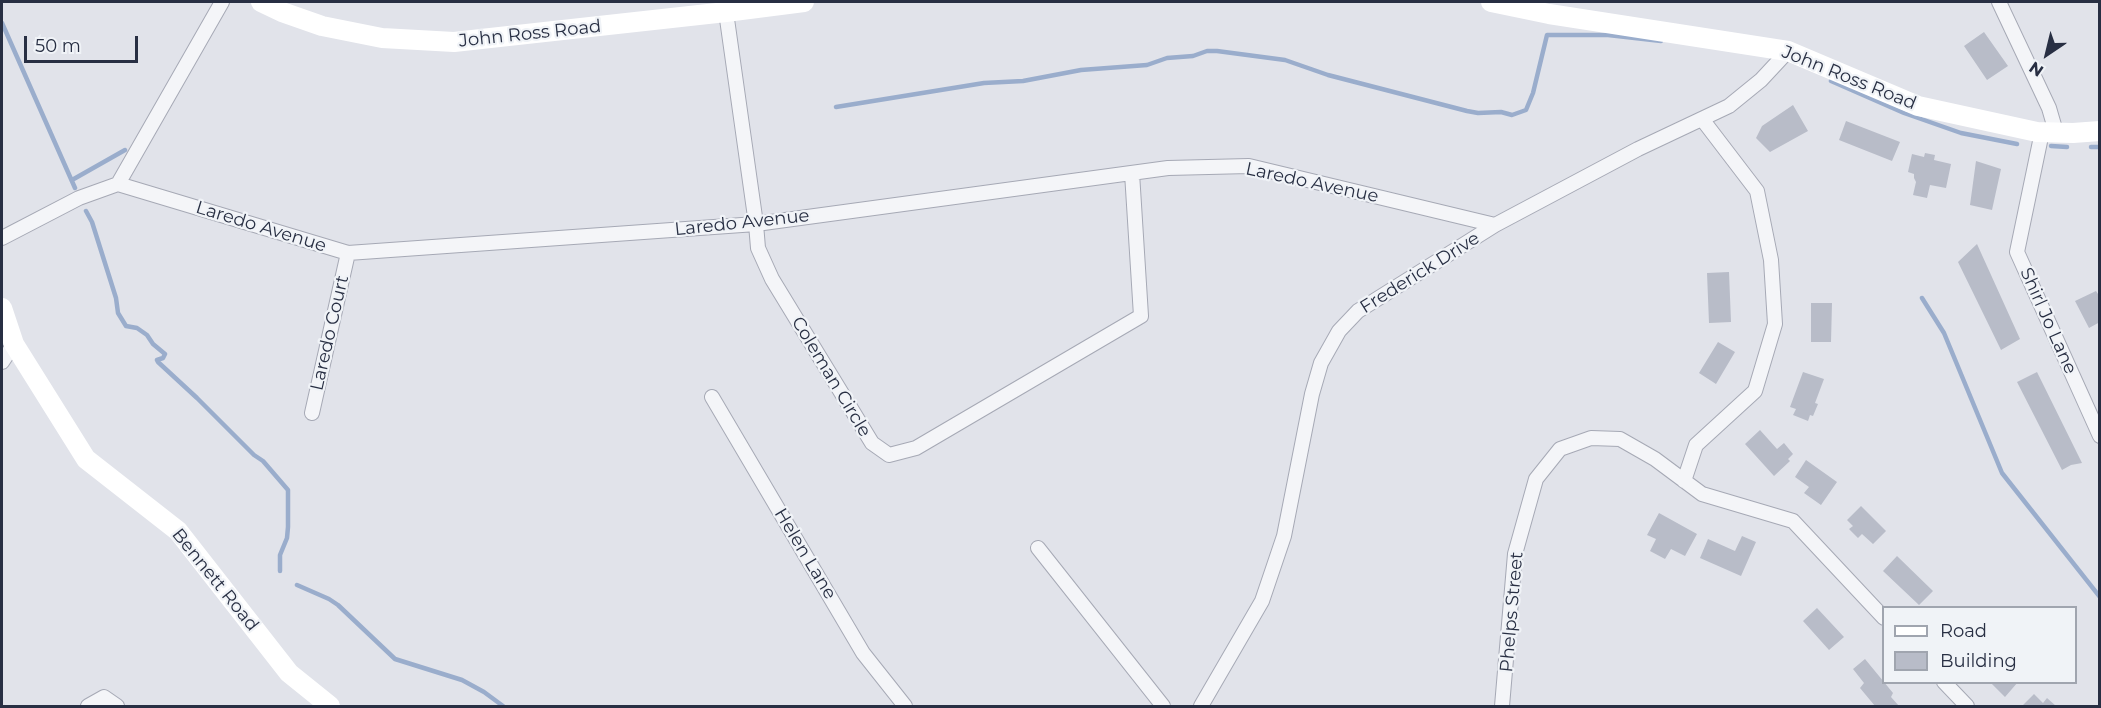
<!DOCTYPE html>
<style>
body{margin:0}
#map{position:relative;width:2101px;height:708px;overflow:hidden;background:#e1e3ea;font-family:Montserrat,sans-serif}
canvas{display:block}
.frame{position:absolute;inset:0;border:3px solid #282f43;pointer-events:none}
.legend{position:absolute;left:1882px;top:606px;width:195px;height:78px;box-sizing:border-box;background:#f0f3f7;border:2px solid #a0a5af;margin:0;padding:8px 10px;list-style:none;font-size:18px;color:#282f43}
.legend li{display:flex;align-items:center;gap:12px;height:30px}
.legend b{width:30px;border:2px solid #a0a5af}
.north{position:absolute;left:2017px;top:24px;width:60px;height:60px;-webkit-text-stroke:4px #f0f3f7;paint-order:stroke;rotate:215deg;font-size:16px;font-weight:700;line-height:24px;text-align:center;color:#282f43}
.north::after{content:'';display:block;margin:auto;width:21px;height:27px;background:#282f43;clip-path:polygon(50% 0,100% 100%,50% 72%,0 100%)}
.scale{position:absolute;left:24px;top:36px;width:114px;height:27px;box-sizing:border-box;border:3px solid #282f43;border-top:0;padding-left:8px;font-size:18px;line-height:21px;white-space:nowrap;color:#282f43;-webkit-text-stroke:4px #f0f3f7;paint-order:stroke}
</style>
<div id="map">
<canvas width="2101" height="708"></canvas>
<div class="frame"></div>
<ul class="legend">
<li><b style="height:8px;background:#fff"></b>Road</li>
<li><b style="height:16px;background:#b8bcc8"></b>Building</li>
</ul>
<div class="north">N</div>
<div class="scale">50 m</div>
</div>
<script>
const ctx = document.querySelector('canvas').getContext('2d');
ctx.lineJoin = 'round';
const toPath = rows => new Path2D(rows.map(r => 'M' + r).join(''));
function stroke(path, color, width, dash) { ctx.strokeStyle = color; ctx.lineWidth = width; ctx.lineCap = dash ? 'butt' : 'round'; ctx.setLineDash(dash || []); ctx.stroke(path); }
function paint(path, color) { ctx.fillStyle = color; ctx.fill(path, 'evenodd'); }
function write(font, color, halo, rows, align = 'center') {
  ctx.font = font + ' Montserrat,sans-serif'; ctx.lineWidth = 4.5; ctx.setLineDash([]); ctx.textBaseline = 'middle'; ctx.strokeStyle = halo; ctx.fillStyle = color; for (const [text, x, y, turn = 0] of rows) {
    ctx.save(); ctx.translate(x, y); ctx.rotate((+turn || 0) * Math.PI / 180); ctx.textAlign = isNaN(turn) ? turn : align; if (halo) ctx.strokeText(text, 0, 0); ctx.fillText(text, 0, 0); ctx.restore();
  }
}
stroke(toPath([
 [2,23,75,188],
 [1831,81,1904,113,1961,133,2017,144],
 [836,107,984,83,1023,81,1081,70,1147,65,1167,58,1193,56,1207,51,1217,51,1285,60,1328,75,1467,111,1478,113,1501,112,1512,115,1526,110,1533,93,1547,35,1608,35,1661,41],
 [2051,146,2067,147],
 [2091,147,2100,147],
 [72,180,125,150],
 [86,211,92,222,116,298,118,313,126,326,137,328,147,335,153,344,165,354,163,358,157,360,158,362,197,398,254,455,263,461,288,490,288,527,287,538,280,555,280,571],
 [1922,298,1944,333,2002,473,2100,597],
 [297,585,329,599,338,605,395,659,462,680,484,692,503,706]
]), '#9aadcc', 4.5);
paint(toPath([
 [1984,32,2008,66,1987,80,1964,46],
 [1793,105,1808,131,1770,152,1756,138,1762,126],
 [1846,121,1900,142,1892,161,1839,140],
 [1925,153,1935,155,1934,160,1951,164,1946,188,1930,185,1927,198,1913,195,1916,182,1914,178,1914,174,1908,172,1912,154,1924,157],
 [1976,161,2001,169,1992,210,1970,205],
 [1977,244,2020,339,2001,350,1958,262],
 [1729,272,1731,322,1709,323,1707,273],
 [2096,291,2100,297,2100,322,2089,328,2075,301],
 [1811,303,1832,303,1831,342,1811,342],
 [1718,342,1735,352,1716,384,1699,373],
 [1803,372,1824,379,1815,403,1818,404,1813,416,1810,415,1808,421,1793,415,1796,409,1790,407],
 [2037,372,2082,463,2071,465,2062,470,2017,382],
 [1760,430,1777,449,1784,443,1793,454,1788,459,1790,461,1774,476,1745,444],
 [1806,460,1837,482,1821,505,1804,493,1809,487,1795,477],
 [1861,506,1886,531,1873,544,1862,534,1858,538,1849,529,1853,526,1847,520],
 [1659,513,1697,534,1685,556,1671,549,1665,559,1650,551,1656,539,1647,535],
 [1742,536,1756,542,1741,576,1700,558,1708,539,1735,551],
 [1897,556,1933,591,1919,605,1883,571],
 [1817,608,1844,637,1829,650,1803,621],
 [1865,659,1893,693,1891,697,1899,706,1875,706,1860,688,1864,683,1853,669],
 [1990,682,2018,682,2005,697],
 [2034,694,2043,703,2047,698,2056,706,2022,706]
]), '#b8bcc8');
const street = toPath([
 [1999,2,2049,108,2056,132],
 [726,12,756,224,758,248,772,279,872,443,889,455,916,448,1141,316,1132,173],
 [2042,132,2017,252,2100,436],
 [118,184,222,2],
 [2,238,79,198,118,184,348,253,756,224,1168,168,1249,166,1495,225],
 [2,362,14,344],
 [712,397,863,653,905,706],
 [312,413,348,253],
 [1684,481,1696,445,1755,391,1775,324,1771,260,1757,191,1702,119],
 [1038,548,1163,706],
 [1944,682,1967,706],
 [88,706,104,697,117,706],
 [1201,706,1262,601,1284,536,1312,394,1321,363,1339,331,1358,311,1495,225,1638,149,1729,106,1761,80,1788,51],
 [1502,706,1515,554,1536,479,1560,449,1591,438,1620,439,1655,459,1702,494,1793,521,1884,618]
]);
stroke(street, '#a6a9b5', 16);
stroke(street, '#f4f5f8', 14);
stroke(toPath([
 [261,2,282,12,322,26,382,38,454,42,726,12,804,2],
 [1491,2,1549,14,1788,51,1918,106,2037,132,2073,133,2100,131],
 [2,308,14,344,86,459,178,531,289,673,330,706]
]), '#fff', 20);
write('18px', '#282f43', '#f0f3f7', [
 ["John Ross Road",530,34,-6],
 ["John Ross Road",1849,78,22],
 ["Laredo Avenue",1312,183,12],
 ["Laredo Avenue",742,223,-6],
 ["Laredo Avenue",261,227,17],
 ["Frederick Drive",1420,273,-32],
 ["Shirl Jo Lane",2048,321,66],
 ["Laredo Court",330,333,-77],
 ["Coleman Circle",831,377,59],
 ["Helen Lane",805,554,59],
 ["Bennett Road",215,580,51],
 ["Phelps Street",1512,612,-85]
]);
</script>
